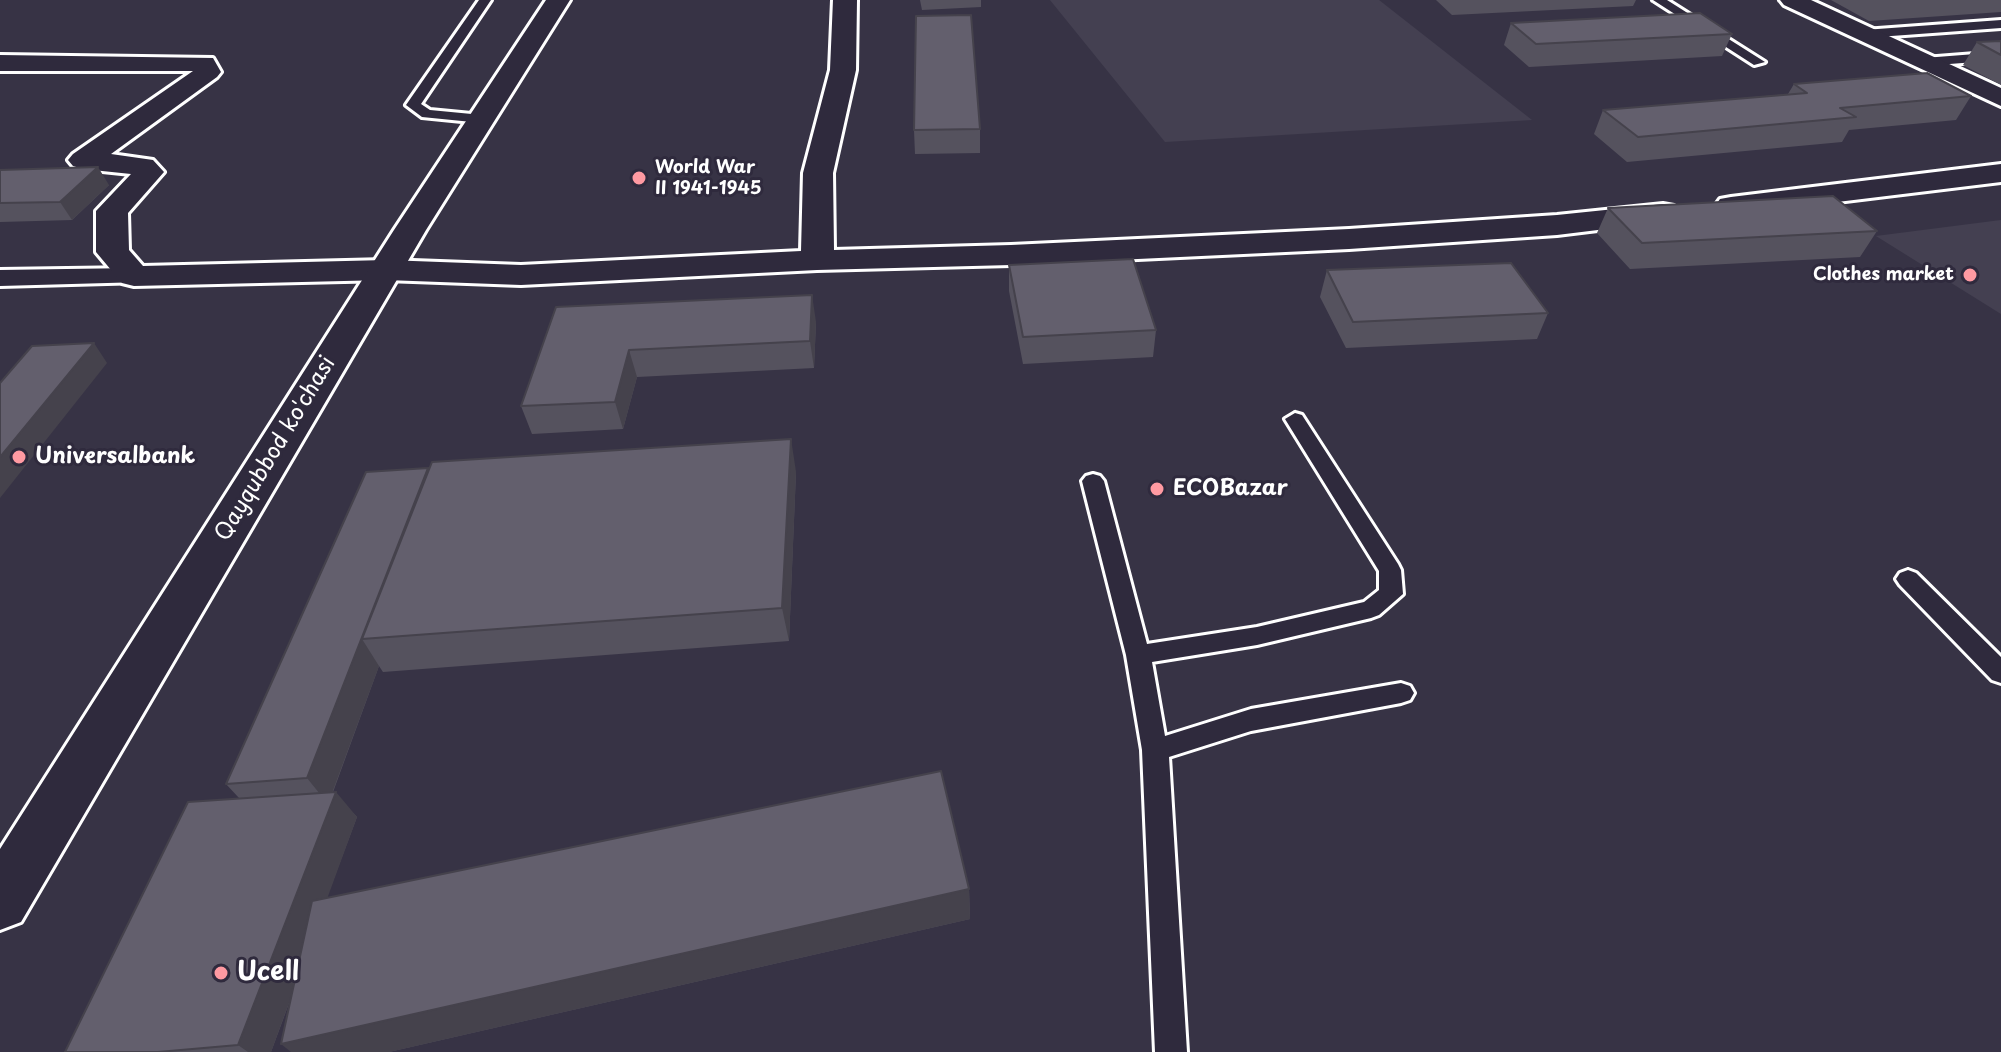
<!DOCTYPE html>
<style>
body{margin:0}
canvas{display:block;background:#373345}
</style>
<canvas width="2001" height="1052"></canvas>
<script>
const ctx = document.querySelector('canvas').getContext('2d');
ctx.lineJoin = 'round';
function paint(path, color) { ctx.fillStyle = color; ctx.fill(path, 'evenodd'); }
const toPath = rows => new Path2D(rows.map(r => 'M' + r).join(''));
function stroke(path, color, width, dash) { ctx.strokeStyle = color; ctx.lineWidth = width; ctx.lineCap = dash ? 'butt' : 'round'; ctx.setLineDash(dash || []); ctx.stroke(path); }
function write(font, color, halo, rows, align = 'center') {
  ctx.font = font + ' "Playpen Sans",sans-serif'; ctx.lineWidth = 6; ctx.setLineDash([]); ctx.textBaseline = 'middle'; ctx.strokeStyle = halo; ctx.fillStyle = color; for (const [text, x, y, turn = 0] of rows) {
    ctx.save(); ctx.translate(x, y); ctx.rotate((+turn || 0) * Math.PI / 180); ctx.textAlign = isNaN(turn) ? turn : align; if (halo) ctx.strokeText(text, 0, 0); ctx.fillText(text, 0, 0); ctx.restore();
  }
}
paint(toPath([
 [1050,0,1379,0,1532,120,1165,142],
 [2001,220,2001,314,1876,236]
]), '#444051');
const service = toPath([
 [479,0,491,0,421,104,430,110,482,115,489,119,482,123,422,117,406,105,479,0],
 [1653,0,1667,0,1765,62,1754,65,1653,0],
 [2001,20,2001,28,1864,38,1858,34,1864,30,2001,20],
 [2001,52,2001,60,1924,66,1918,62,1924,58,2001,52],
 [1295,413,1302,415,1398,564,1401,570,1403,594,1379,615,1371,618,1257,645,1152,662,1165,736,1251,709,1401,683,1410,686,1414,693,1410,700,1401,703,1251,731,1169,757,1187,1052,1155,1052,1142,750,1126,655,1082,481,1086,476,1093,474,1100,476,1104,481,1147,644,1257,627,1364,602,1379,590,1379,571,1285,419,1295,413],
 [1908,570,1916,573,2001,657,2001,683,1992,680,1900,585,1896,579,1900,573,1908,570]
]);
const pedestrian = toPath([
 [134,268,143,270,147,276,143,282,0,286,0,270,134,268]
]);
const minor = toPath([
 [833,0,857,0,856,70,833,173,834,250,1011,245,1349,229,1557,215,1663,204,1674,206,1679,213,1674,220,1663,222,1557,235,1349,249,1011,265,817,270,521,285,386,280,134,286,122,283,96,252,96,211,131,174,83,169,73,166,68,160,73,154,193,71,0,71,0,55,213,58,221,72,217,77,111,154,153,160,164,172,128,213,129,250,143,266,386,260,521,265,801,251,803,173,830,70,833,0],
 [1780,0,1811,0,2001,88,2001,106,1784,5,1780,0],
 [2001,164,2001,182,1731,215,1720,213,1715,206,1720,199,1731,197,2001,164]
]);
const primary = toPath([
 [546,0,570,0,426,230,21,922,0,930,0,849,394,230,546,0]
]);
stroke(service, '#fff', 6);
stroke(pedestrian, '#fff', 6);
stroke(minor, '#fff', 6);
stroke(primary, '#fff', 6);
paint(service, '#2f2a3d');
paint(pedestrian, '#2f2a3d');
paint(minor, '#2f2a3d');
paint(primary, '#2f2a3d');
paint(toPath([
 [920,0,981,0,981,7,922,10],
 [1436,0,1636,0,1633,6,1452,15],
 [1831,0,2001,0,2001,12,1869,21],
 [1511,23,1732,34,1722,56,1529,67,1504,45],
 [2001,41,2001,85,1963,65,1977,42],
 [1794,84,1971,96,1956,120,1849,130,1842,142,1627,162,1594,134,1603,110,1788,94],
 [980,129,980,153,915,154,914,130],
 [0,170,109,185,72,220,0,222],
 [1608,208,1877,231,1860,257,1630,269,1597,233],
 [1009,265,1156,330,1153,357,1023,364,1009,291],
 [1327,270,1548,313,1537,339,1346,348,1320,297],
 [556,307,816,322,814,368,637,377,623,429,532,434,521,406],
 [429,471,796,472,789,641,383,672,379,666,333,792,357,817,327,897,969,889,970,919,389,1052,291,1052,291,998,271,1052,65,1052,239,798,226,784]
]), '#55525e');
paint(toPath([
 [98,167,109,185,72,220,60,202],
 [812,295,816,322,814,368,810,341],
 [94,343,107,363,0,498,0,457],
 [629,350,637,377,623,429,615,402],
 [791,439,796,472,789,641,782,608],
 [428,468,441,496,362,639,379,666,328,804,307,778],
 [336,792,357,817,271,1052,248,1052,238,1045],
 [969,889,970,919,389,1052,291,1052,281,1044]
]), '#45424c');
const building = toPath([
 [1700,13,1732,34,1536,44,1511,23,1700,13],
 [971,15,980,129,914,130,916,16,971,15],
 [2001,41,2001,55,1977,42,2001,41],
 [1927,73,1971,96,1840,108,1856,117,1638,137,1603,110,1807,93,1794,84,1927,73],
 [98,167,60,202,0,203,0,170,98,167],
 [1833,196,1877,231,1642,243,1608,208,1833,196],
 [1133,259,1156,330,1023,337,1009,265,1133,259],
 [1511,263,1548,313,1353,322,1327,270,1511,263],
 [812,295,810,341,629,350,615,402,521,406,556,307,812,295],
 [94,343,0,457,0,383,32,346,94,343],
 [791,439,782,608,362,639,432,462,791,439],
 [428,468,307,778,226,784,366,472,428,468],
 [941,771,969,889,281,1044,312,901,941,771],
 [336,792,238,1045,158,1052,65,1052,188,802,336,792]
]);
paint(building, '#635f6d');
stroke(building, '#45424c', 2);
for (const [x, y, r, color] of [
 [639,178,8,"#ff9aa2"],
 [1970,275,8,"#ff9aa2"],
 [19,457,8,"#ff9aa2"],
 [1157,489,8,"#ff9aa2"],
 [221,973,8,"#ff9aa2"]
]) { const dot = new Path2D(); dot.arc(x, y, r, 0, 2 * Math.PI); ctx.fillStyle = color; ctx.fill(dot); stroke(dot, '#2f2a3d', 3); }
write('bold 18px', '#fff', '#2f2a3d', [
 ["World War",655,168],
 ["II 1941-1945",655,189],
 ["Clothes market",1954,275,"right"]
], 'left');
write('22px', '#fff', '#2f2a3d', [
 ["Qayqubbod ko'chasi",276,449,-59]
]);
write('bold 22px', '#fff', '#2f2a3d', [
 ["Universalbank",35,457],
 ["ECOBazar",1173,489]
], 'left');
write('bold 26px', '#fff', '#2f2a3d', [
 ["Ucell",237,973]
], 'left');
</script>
